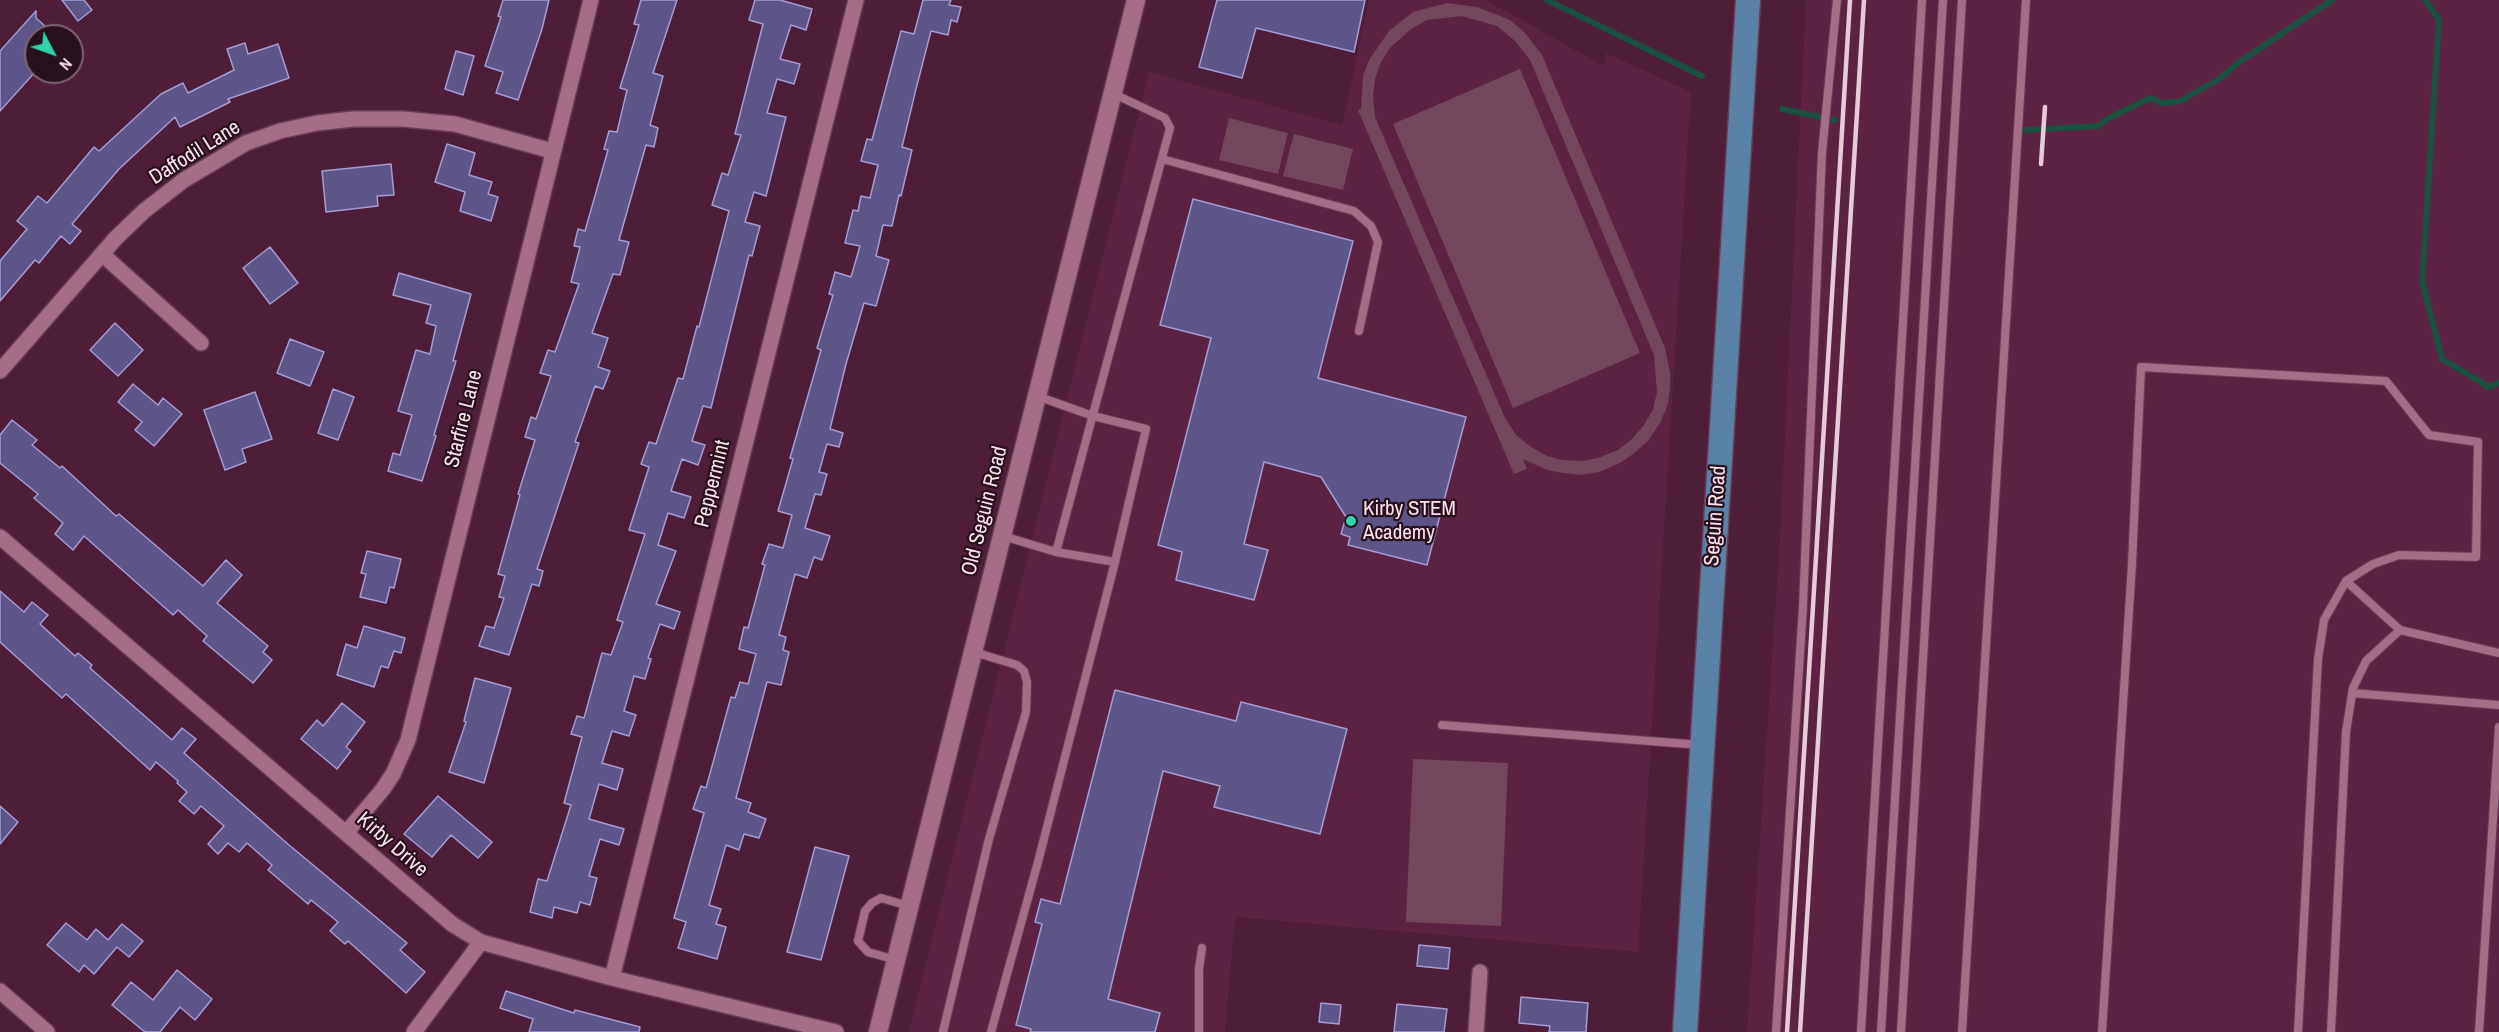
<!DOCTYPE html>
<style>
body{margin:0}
#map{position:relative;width:2499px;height:1032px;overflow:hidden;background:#4e1d37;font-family:"Archivo Narrow",sans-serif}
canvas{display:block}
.north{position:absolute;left:24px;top:24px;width:60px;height:60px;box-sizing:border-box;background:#27111c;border:2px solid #7c6570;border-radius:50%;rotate:131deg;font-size:16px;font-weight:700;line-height:24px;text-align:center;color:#fce2ed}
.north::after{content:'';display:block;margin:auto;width:21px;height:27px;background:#2fd4aa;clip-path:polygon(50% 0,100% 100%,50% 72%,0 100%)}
</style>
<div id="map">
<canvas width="2499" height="1032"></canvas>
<div class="north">N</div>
</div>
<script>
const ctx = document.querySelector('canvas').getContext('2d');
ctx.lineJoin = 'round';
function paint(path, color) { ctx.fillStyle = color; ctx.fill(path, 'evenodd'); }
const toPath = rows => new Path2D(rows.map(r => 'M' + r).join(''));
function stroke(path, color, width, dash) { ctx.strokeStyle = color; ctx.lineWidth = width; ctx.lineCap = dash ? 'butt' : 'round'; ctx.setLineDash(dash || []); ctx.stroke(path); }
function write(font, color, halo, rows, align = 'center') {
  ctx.font = font + ' "Archivo Narrow",sans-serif'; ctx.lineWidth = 4.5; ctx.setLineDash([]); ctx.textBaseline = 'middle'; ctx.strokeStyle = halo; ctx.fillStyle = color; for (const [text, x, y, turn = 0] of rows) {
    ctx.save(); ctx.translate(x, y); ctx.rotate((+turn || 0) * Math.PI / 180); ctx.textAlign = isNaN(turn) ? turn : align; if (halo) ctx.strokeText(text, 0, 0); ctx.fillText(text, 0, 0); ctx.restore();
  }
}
paint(toPath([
 [1369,0,1486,0,1604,66,1606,53,1691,92,1638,952,1235,917,1225,1032,909,1032,1149,72,1342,125],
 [1806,0,2499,0,2499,1032,1747,1032,1780,537]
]), '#5b2341');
paint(toPath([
 [1447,3,1477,7,1510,20,1525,33,1542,55,1665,348,1670,373,1670,387,1668,404,1660,423,1648,441,1633,454,1620,463,1599,472,1581,475,1563,473,1547,470,1523,459,1527,469,1514,474,1358,110,1361,109,1363,76,1369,60,1389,31,1413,12],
 [1462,16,1497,26,1515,41,1530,60,1654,355,1657,392,1653,410,1644,425,1632,439,1618,450,1598,458,1583,461,1562,460,1547,456,1531,447,1516,435,1505,418,1375,117,1373,97,1375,79,1381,62,1390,48,1411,29,1427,20],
 [1520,69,1640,353,1513,408,1393,124],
 [1229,118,1288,133,1278,174,1219,160],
 [1294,134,1353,149,1343,190,1283,176],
 [1413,759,1508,763,1501,926,1406,922]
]), '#73485c');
stroke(toPath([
 [1547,0,1702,76],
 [2425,0,2439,20,2422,281,2442,359,2489,387,2499,383],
 [1782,109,1835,120],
 [2024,130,2098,126,2107,119,2150,98,2162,103,2180,101,2219,79,2238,63,2332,0]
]), '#195040', 6);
const building = toPath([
 [62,0,84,0,92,10,78,21,62,0],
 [503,0,549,0,542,29,518,100,496,93,503,72,485,66,501,17,498,16,503,0],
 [641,0,677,0,653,73,663,76,650,125,658,128,654,147,646,145,619,240,629,242,620,275,613,274,592,333,608,338,598,367,610,371,603,389,595,386,575,442,579,443,537,569,543,571,539,586,532,584,509,655,479,646,486,626,494,628,504,598,499,597,505,576,498,574,520,495,518,494,535,440,525,437,531,417,536,419,551,376,540,373,548,350,555,352,579,284,571,282,580,247,574,246,578,229,585,231,608,150,604,149,609,131,617,132,627,90,620,88,639,25,634,24,641,0],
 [755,0,780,0,812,9,806,30,791,25,780,59,800,64,794,84,777,79,767,113,786,117,766,196,754,192,745,222,760,226,752,256,749,255,711,408,703,406,692,441,705,445,698,465,682,459,671,491,691,497,684,518,668,513,658,545,676,551,656,604,680,612,674,629,660,624,648,658,651,659,645,679,634,676,624,711,636,715,629,736,612,731,602,763,623,769,617,790,599,784,589,819,624,829,619,845,600,839,589,876,597,878,590,905,580,902,577,913,554,907,552,918,530,912,538,879,547,881,571,805,564,803,582,737,571,734,577,716,584,718,602,653,611,655,623,622,617,620,645,534,629,530,649,467,641,464,649,442,656,444,678,378,683,379,697,326,699,327,729,211,712,205,722,173,728,175,741,135,735,134,763,24,749,20,755,0],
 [923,0,951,0,949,5,961,7,957,22,951,20,948,35,931,31,916,89,902,147,912,150,901,196,899,195,892,226,883,225,876,256,889,260,876,306,864,303,846,364,830,429,843,433,839,447,827,444,819,472,827,474,821,495,815,494,805,528,830,536,822,560,814,557,807,578,795,574,779,635,786,637,783,650,789,652,781,685,767,682,736,798,751,803,748,812,766,819,759,838,744,834,739,850,726,845,709,905,721,909,716,924,726,927,717,959,678,948,686,922,674,918,704,813,693,809,701,786,706,788,731,697,735,698,740,682,748,684,756,654,739,649,744,627,748,628,765,565,762,564,769,544,783,548,792,515,778,511,793,459,790,458,821,350,817,348,833,295,829,294,835,272,851,277,860,246,845,243,853,210,858,211,861,196,870,198,878,165,861,161,867,139,872,140,901,31,914,34,923,0],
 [1217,0,1365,0,1354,52,1256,28,1242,78,1199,67,1217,0],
 [36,11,36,18,56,36,36,36,36,71,0,111,0,51,36,11],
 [245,43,248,54,278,44,289,78,228,99,230,102,180,127,175,117,119,169,72,224,81,231,70,244,61,236,39,263,35,260,0,301,0,261,27,229,17,221,38,196,47,203,94,147,99,151,161,94,183,83,188,93,234,70,227,49,245,43],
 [456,51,474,56,463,95,445,89,456,51],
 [447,144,475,153,469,175,492,182,488,194,498,197,491,221,460,211,465,192,435,182,447,144],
 [391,164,394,195,377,196,378,206,326,212,322,171,391,164],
 [1193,199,1353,241,1318,378,1466,417,1427,565,1348,545,1350,537,1341,534,1346,517,1321,477,1264,462,1244,544,1268,550,1254,600,1176,580,1182,552,1158,545,1211,338,1160,325,1193,199],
 [270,247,298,283,270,304,243,268,270,247],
 [399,273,471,294,453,361,456,361,434,435,436,436,422,481,388,471,393,453,400,455,412,415,398,411,416,350,430,354,436,326,426,323,431,305,393,295,399,273],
 [115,323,143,350,118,376,90,350,115,323],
 [290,339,324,352,310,386,277,373,290,339],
 [133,384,158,405,163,398,182,414,154,446,135,430,142,422,118,402,133,384],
 [333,389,354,397,338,440,318,433,333,389],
 [255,392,272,439,242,449,246,462,225,470,204,410,255,392],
 [12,420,37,440,32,445,60,468,62,466,116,516,119,514,203,586,226,560,242,575,217,603,268,646,263,652,272,660,253,683,203,641,207,636,178,610,173,615,84,536,73,550,55,534,63,523,34,498,38,494,0,463,0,435,12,420],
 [367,551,401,559,394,588,390,587,386,603,360,597,366,574,361,573,367,551],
 [0,591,24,612,32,602,48,615,40,624,75,656,78,653,92,665,90,668,172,740,182,728,196,739,184,753,289,845,407,943,400,950,425,972,406,993,348,941,345,944,330,931,338,922,311,900,308,904,268,870,272,865,247,843,239,852,228,843,218,854,208,844,224,826,201,806,194,814,179,801,187,792,177,783,178,781,156,762,150,770,66,694,62,698,0,642,0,591],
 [364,626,405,638,401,653,394,651,388,668,381,666,374,687,337,675,346,644,357,648,364,626],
 [475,678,511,688,484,783,449,772,466,722,464,721,475,678],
 [1115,690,1236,721,1241,702,1347,729,1320,834,1214,807,1220,786,1163,771,1108,999,1160,1013,1155,1032,1030,1032,1031,1029,1016,1025,1042,924,1035,922,1041,899,1060,904,1115,690],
 [342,703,365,722,346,747,351,751,337,769,301,739,317,720,323,726,342,703],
 [438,796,492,842,478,858,451,835,432,857,404,834,438,796],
 [0,806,18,822,0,844,0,806],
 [815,847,849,856,821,960,787,952,815,847],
 [66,923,87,940,96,929,108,940,122,924,143,941,129,957,117,947,94,974,84,965,79,972,47,945,66,923],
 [1419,945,1450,948,1448,969,1417,966,1419,945],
 [177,970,212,999,195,1020,180,1007,160,1032,145,1032,112,1005,131,982,153,1000,177,970],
 [506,991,574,1013,575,1010,640,1027,639,1032,529,1032,533,1019,500,1008,506,991],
 [1521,997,1588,1003,1586,1032,1549,1032,1550,1026,1519,1023,1521,997],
 [1321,1003,1341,1005,1339,1024,1319,1022,1321,1003],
 [1397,1004,1447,1009,1444,1032,1394,1032,1397,1004]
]);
paint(building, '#5d5588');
stroke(building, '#a49cd5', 1.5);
const service = toPath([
 [1162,159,1354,211,1371,226,1378,242,1359,331],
 [1003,536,1056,552,1115,562,1146,429,1093,416,1037,396],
 [1056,552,1170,128,1165,118,1112,93],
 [2346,581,2400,630,2499,653],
 [2352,693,2499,705],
 [1442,725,1701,745],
 [896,960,868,952,858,941,865,911,872,903,881,898,909,906],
 [943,1032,989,839,1026,712,1027,682,1024,671,1017,665,974,652],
 [991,1032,1038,862,1115,562],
 [1199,1032,1199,969,1202,948],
 [1776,1032,1803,606,1822,153,1837,0],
 [1861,1032,1922,0],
 [1881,1032,1943,0],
 [1901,1032,1962,0],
 [1962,1032,2026,0],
 [2102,1032,2132,564,2141,367,2386,381,2429,435,2478,442,2476,557,2399,555,2373,564,2346,581,2324,620,2318,659,2298,1032],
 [2331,1032,2346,732,2353,688,2366,661,2400,630],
 [2479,1032,2499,727]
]);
const minor = toPath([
 [102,254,201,343],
 [0,371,115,239,144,211,184,180,246,143,280,131,317,123,353,119,403,119,455,124,552,151],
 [0,537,452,924,481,942,612,978,836,1032],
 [346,833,383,789,393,774,408,740,591,0],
 [612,978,856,0],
 [0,991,47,1032],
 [414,1032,481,942],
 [1476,1032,1480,972]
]);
const tertiary = toPath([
 [878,1032,1136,0]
]);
const primary = toPath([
 [1685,1032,1748,0]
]);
stroke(service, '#673d54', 10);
stroke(minor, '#673d54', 18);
stroke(tertiary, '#673d54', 21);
stroke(primary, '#673d54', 27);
stroke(service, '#a66d87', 8);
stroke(minor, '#a66d87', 15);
stroke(tertiary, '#a66d87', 18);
stroke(primary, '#5982a6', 24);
stroke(toPath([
 [2041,164,2045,107],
 [1787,1032,1850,0],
 [1800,1032,1864,0]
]), '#e7cad7', 4.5);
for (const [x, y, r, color] of [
 [1351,521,6,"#2fd4aa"]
]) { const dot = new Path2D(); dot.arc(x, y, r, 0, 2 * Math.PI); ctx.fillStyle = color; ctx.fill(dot); stroke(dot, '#27111c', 2); }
write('21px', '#fce2ed', '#27111c', [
 ["Daffodil Lane",195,153,-32],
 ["Starfire Lane",464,419,-76],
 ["Peppermint",713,484,-76],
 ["Old Seguin Road",985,511,-76],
 ["Seguin Road",1716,516,-86],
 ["Kirby Drive",392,845,41]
]);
write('21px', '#fce2ed', '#27111c', [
 ["Kirby STEM",1363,509],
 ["Academy",1363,533]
], 'left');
</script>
